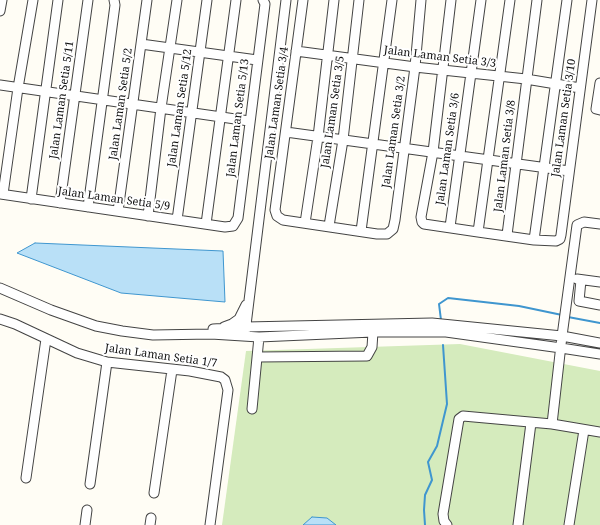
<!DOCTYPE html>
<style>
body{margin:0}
canvas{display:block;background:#fffdf5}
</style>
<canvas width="600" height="525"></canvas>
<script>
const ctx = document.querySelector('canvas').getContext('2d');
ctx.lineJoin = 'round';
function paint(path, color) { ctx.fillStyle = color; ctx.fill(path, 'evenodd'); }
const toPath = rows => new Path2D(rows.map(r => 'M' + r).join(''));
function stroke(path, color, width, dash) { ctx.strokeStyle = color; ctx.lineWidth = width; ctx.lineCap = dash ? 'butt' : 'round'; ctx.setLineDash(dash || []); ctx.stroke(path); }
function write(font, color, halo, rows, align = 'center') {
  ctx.font = font + ' "Noto Serif",serif'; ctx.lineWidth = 4; ctx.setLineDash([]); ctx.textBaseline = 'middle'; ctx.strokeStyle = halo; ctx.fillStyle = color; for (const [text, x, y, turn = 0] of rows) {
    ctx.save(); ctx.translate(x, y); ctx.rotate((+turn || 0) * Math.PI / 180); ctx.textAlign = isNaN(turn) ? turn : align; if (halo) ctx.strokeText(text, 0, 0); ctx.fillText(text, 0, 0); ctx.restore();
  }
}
paint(toPath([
 [460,344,600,371,600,525,222,525,246,351]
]), '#d5ebbd');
const water = toPath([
 [35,243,223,251,225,302,121,293,17,253,35,243],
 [312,517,327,518,336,525,303,525,312,517]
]);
paint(water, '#b9e0f7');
stroke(water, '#3f96cf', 1);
stroke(toPath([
 [568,317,600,323],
 [441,320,439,304,448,298,519,306,562,315],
 [425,525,424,510,425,495,432,480,428,462,437,446,447,404,443,345]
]), '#3f96cf', 2);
const minor = toPath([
 [303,0,275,210,277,216,283,220,377,234,387,234,393,229,395,220,415,67,421,0],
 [451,0,433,152,421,217,422,222,424,224,478,232,534,240,556,241,560,239,561,235,592,0],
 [0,11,2,0],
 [141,44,257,60],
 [296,51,415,67,526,79,580,88],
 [600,83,596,109,600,110],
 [0,85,249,121],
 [286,132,569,171],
 [0,194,225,227,233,226,238,218,265,4,263,0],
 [3,194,18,88,33,0],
 [31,199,58,0],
 [60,203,88,0],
 [88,207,115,5,114,0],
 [118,211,147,0],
 [148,216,161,108,177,0],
 [177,220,207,0],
 [305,223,318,137,334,0],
 [206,224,236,0],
 [329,226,343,140,359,0],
 [450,227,481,0],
 [361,231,392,0],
 [478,232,510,0],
 [507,235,537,0],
 [534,240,567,0],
 [577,279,600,282],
 [581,280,579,301,600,305],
 [0,288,51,310,96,326,122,331,153,335,211,334,259,337,373,332,446,332,561,348,600,354],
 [0,319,15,324,77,353,107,362,190,371,221,377,225,380,228,390,210,525],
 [224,327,232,324,239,319,246,305],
 [213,329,246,327,432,323,562,336,600,343],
 [245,333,286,0],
 [258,357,367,356,372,347,373,332],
 [252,409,259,337],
 [552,424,562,336,577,225,584,222,600,224],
 [26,478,46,339],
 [90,484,107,362],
 [154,493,172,370],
 [85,525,87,510],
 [150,525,151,518],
 [447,525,444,521,443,514,459,419,463,416,552,424,600,432],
 [518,525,531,423],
 [569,525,584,430]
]);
stroke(minor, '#444', 11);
stroke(minor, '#fff', 9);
write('11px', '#111', '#fff', [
 ["Jalan Laman Setia 3/3",440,57,7],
 ["Jalan Laman Setia 5/11",62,100,-82],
 ["Jalan Laman Setia 3/4",277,103,-82],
 ["Jalan Laman Setia 5/2",121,104,-82],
 ["Jalan Laman Setia 5/12",180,108,-82],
 ["Jalan Laman Setia 3/5",333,112,-82],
 ["Jalan Laman Setia 5/13",238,118,-83],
 ["Jalan Laman Setia 3/10",564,118,-82],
 ["Jalan Laman Setia 3/2",394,132,-82],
 ["Jalan Laman Setia 3/6",448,149,-82],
 ["Jalan Laman Setia 3/8",505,156,-83],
 ["Jalan Laman Setia 5/9",114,199,8],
 ["Jalan Laman Setia 1/7",161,356,8]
]);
</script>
